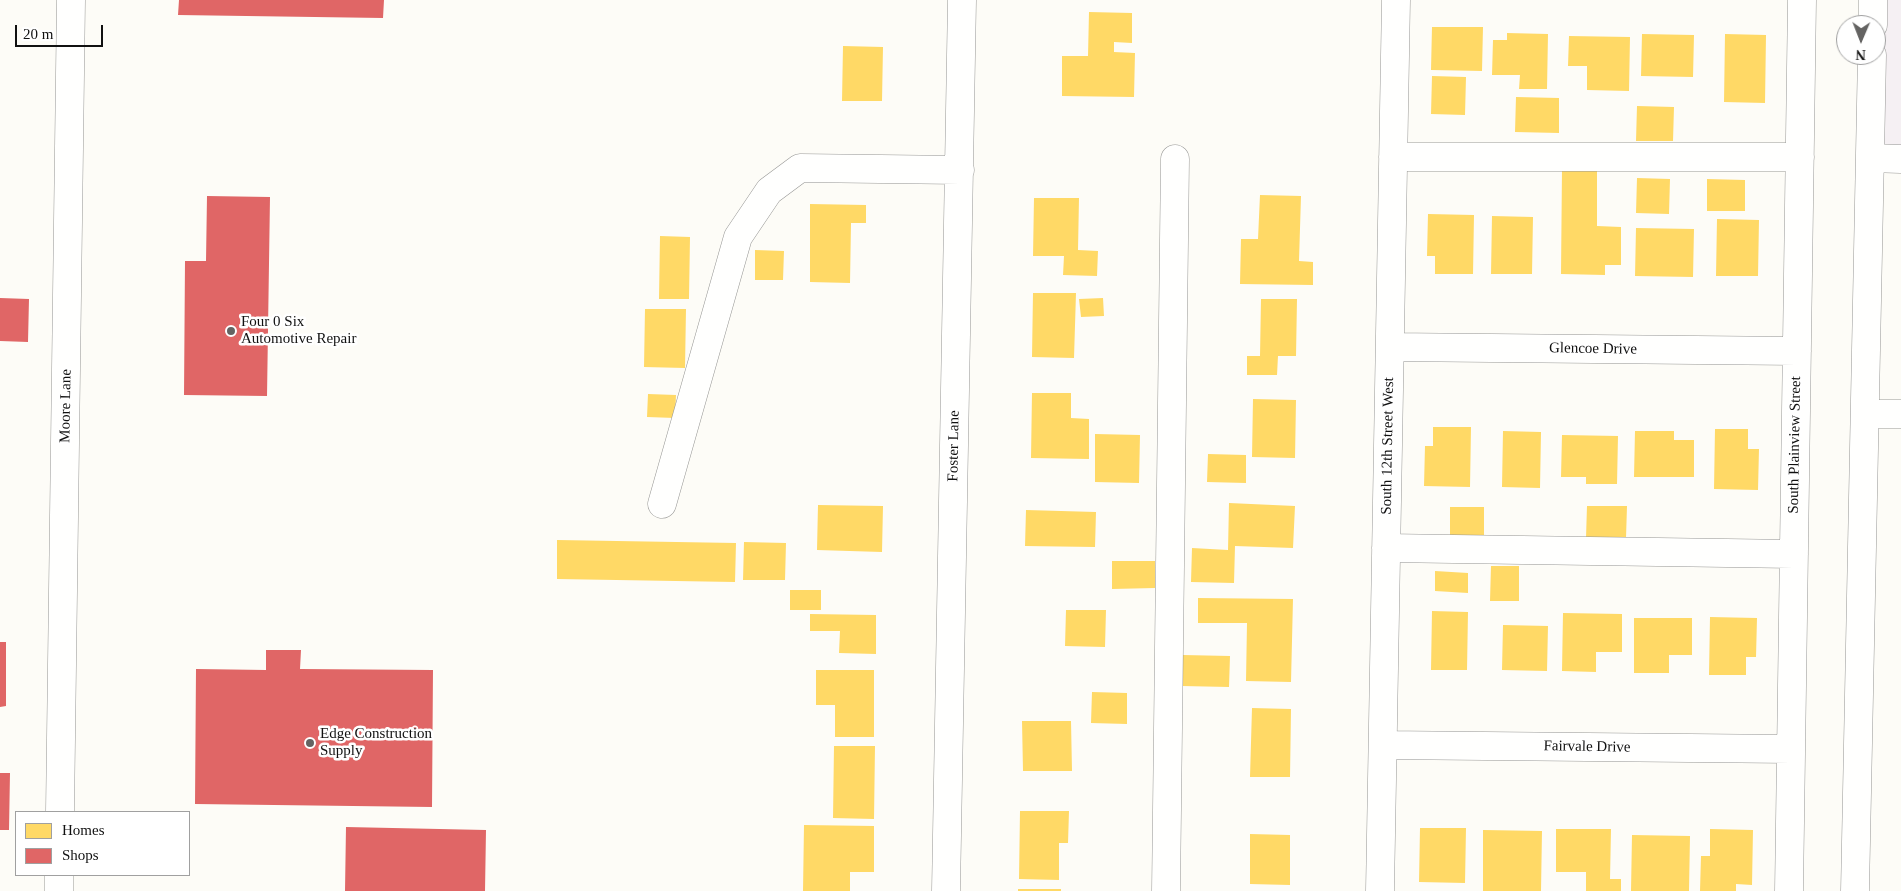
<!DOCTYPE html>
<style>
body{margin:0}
#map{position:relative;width:1901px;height:891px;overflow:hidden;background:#fdfcf7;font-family:"Times New Roman",serif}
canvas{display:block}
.legend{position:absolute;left:15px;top:811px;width:175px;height:65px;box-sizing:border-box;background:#fff;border:1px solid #a0a0a0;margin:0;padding:6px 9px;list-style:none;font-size:15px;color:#111}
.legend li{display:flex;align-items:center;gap:10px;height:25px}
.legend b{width:25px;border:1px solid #a0a0a0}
.north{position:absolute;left:1836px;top:15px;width:50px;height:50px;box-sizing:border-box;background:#fff;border:1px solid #a0a0a0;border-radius:50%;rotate:181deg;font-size:14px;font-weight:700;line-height:20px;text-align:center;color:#111}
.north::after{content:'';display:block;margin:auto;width:18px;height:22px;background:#646362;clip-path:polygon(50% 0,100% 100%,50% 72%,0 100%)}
.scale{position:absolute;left:15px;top:25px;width:88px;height:22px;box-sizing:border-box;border:2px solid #111;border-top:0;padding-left:6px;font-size:15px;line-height:18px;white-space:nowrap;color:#111;-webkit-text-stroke:4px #fff;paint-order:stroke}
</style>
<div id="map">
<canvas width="1901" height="891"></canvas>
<ul class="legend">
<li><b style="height:14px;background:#ffd966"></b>Homes</li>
<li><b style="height:14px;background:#e06666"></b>Shops</li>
</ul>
<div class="north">N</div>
<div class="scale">20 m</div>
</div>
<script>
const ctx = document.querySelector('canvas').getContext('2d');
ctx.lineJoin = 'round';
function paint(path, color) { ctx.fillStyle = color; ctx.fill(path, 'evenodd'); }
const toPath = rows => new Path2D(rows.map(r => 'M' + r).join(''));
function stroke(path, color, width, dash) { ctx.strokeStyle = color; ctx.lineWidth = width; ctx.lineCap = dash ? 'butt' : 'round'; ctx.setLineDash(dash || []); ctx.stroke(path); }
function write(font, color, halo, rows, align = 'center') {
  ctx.font = font + ' "Times New Roman",serif'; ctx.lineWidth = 5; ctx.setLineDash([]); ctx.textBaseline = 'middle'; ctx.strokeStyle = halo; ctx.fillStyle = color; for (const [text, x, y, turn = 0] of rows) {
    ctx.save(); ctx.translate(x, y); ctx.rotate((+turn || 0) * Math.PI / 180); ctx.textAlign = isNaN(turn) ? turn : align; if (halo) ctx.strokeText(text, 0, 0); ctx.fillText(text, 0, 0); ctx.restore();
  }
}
paint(toPath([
 [1873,0,1901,0,1901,159,1870,158,1876,55]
]), '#f5f0f3');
paint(toPath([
 [1089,12,1132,13,1132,43,1114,42,1114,52,1135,53,1134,97,1062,96,1062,56,1088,56],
 [1432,27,1483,27,1482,71,1431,70],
 [1507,33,1548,34,1547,89,1519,89,1520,75,1492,75,1493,40,1507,40],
 [1642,34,1694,35,1693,77,1641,76],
 [1725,34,1766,35,1765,103,1724,102],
 [1569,36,1630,37,1629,91,1587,90,1587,66,1568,66],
 [843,46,883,47,882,101,842,101],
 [1432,76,1466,77,1465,115,1431,114],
 [1516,97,1559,98,1559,133,1515,132],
 [1637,106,1674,107,1673,141,1636,141],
 [1562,168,1597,168,1597,226,1621,227,1621,265,1605,265,1605,275,1561,274],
 [1637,178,1670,179,1669,214,1636,213],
 [1707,179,1745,180,1745,211,1707,211],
 [1260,195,1301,196,1299,261,1313,262,1313,285,1240,284,1241,239,1258,239],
 [1034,198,1079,198,1078,250,1098,251,1097,276,1063,275,1064,256,1033,256],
 [810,204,866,205,866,223,851,223,850,283,810,282],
 [1428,214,1474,215,1473,274,1435,274,1435,256,1427,256],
 [1492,216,1533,217,1532,274,1491,274],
 [1717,219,1759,220,1758,276,1716,276],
 [1636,228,1694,229,1693,277,1635,276],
 [660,236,690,237,689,299,659,299],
 [755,250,784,251,783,280,755,280],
 [1033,293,1076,293,1074,358,1032,357],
 [1103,298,1104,316,1081,317,1079,299],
 [1261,299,1297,299,1296,356,1278,356,1277,375,1247,375,1247,356,1260,356],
 [645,309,686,309,685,368,644,367],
 [1032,393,1071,393,1071,418,1089,419,1089,459,1031,458],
 [648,394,676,395,675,418,647,417],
 [1253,399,1296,400,1295,458,1252,457],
 [1433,427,1471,427,1470,487,1424,486,1425,446,1433,446],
 [1715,429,1748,429,1748,449,1759,449,1758,490,1714,489],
 [1503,431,1541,432,1540,488,1502,487],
 [1635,431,1674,431,1674,440,1694,440,1694,477,1634,477],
 [1095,434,1140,435,1139,483,1095,482],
 [1562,435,1618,436,1617,484,1586,484,1586,477,1561,477],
 [1208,454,1246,455,1246,483,1207,482],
 [1229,503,1295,506,1293,548,1235,546,1234,583,1191,582,1192,548,1228,550],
 [818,505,883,506,882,552,817,550],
 [1587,506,1627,506,1626,538,1586,538],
 [1450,507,1484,507,1484,537,1450,538],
 [1026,510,1096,512,1095,547,1025,546],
 [557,540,736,543,735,582,557,579],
 [744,542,786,543,785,580,743,580],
 [1112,561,1155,561,1155,588,1112,589],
 [1491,566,1519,566,1519,601,1490,601],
 [1435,571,1468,573,1468,593,1435,591],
 [790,590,821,590,821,610,790,610],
 [1198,598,1293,599,1291,682,1246,681,1247,623,1198,623],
 [1066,610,1106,610,1105,647,1065,646],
 [1432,611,1468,612,1467,670,1431,670],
 [1563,613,1622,614,1622,652,1596,652,1596,672,1562,671],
 [810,614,876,615,876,654,839,653,840,631,810,631],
 [1710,617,1757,618,1756,657,1746,657,1746,675,1709,675],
 [1634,618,1692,618,1692,655,1669,655,1669,673,1634,673],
 [1503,625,1548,626,1547,671,1502,670],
 [1183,655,1230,656,1229,687,1182,686],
 [816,670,874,670,874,737,835,737,835,705,816,705],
 [1092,692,1127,693,1127,724,1091,723],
 [1252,708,1291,709,1290,777,1250,777],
 [1022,721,1071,721,1072,771,1023,771],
 [834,746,875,746,874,819,833,818],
 [1020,811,1069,811,1068,843,1059,843,1059,880,1019,879],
 [804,825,874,826,874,872,850,872,850,891,803,891],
 [1420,828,1466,828,1465,883,1419,882],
 [1556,829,1611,829,1610,879,1621,879,1621,891,1586,891,1586,872,1556,872],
 [1710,829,1753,830,1752,885,1736,884,1736,891,1700,891,1701,856,1710,856],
 [1483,830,1542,831,1541,891,1483,891],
 [1250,834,1290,835,1290,885,1250,884],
 [1632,835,1690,836,1689,891,1631,891],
 [1018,889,1061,889,1061,891,1018,891]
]), '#ffd966');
paint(toPath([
 [179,0,384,0,383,18,178,15],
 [207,196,270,197,267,396,184,395,185,261,206,261],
 [0,298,29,299,28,342,0,341],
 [0,642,6,642,6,706,0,707],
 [266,650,301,650,300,669,433,670,432,807,195,804,196,669,266,670],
 [0,773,10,773,9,830,0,830],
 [346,827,486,830,485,891,345,891]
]), '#e06666');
const minor = toPath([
 [1873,25,1873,0],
 [1393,157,1800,157],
 [1870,158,1901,159],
 [1390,347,1797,351],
 [1866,414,1901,414],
 [662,504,738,237,769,191,800,168,960,170],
 [1386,548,1794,554],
 [1383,745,1791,749],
 [60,812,71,0],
 [59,891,59,875],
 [946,891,962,0],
 [1166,891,1175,159],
 [1380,891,1396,0],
 [1789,891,1802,0],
 [1855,891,1872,55]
]);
stroke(minor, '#979795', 29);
stroke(minor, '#fffffe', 28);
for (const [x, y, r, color] of [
 [231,331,5,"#646362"],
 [310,743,5,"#646362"]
]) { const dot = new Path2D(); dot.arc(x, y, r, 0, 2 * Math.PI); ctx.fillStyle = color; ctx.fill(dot); stroke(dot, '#fff', 2); }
write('15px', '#111', '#fff', [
 ["Four 0 Six",241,322],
 ["Automotive Repair",241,339],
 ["Edge Construction",320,734],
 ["Supply",320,751]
], 'left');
write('15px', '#111', '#fff', [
 ["Glencoe Drive",1593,349,1],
 ["Moore Lane",66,406,-89],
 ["South Plainview Street",1795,445,-89],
 ["Foster Lane",954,446,-89],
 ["South 12th Street West",1388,446,-89],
 ["Fairvale Drive",1587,747,1]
]);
</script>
